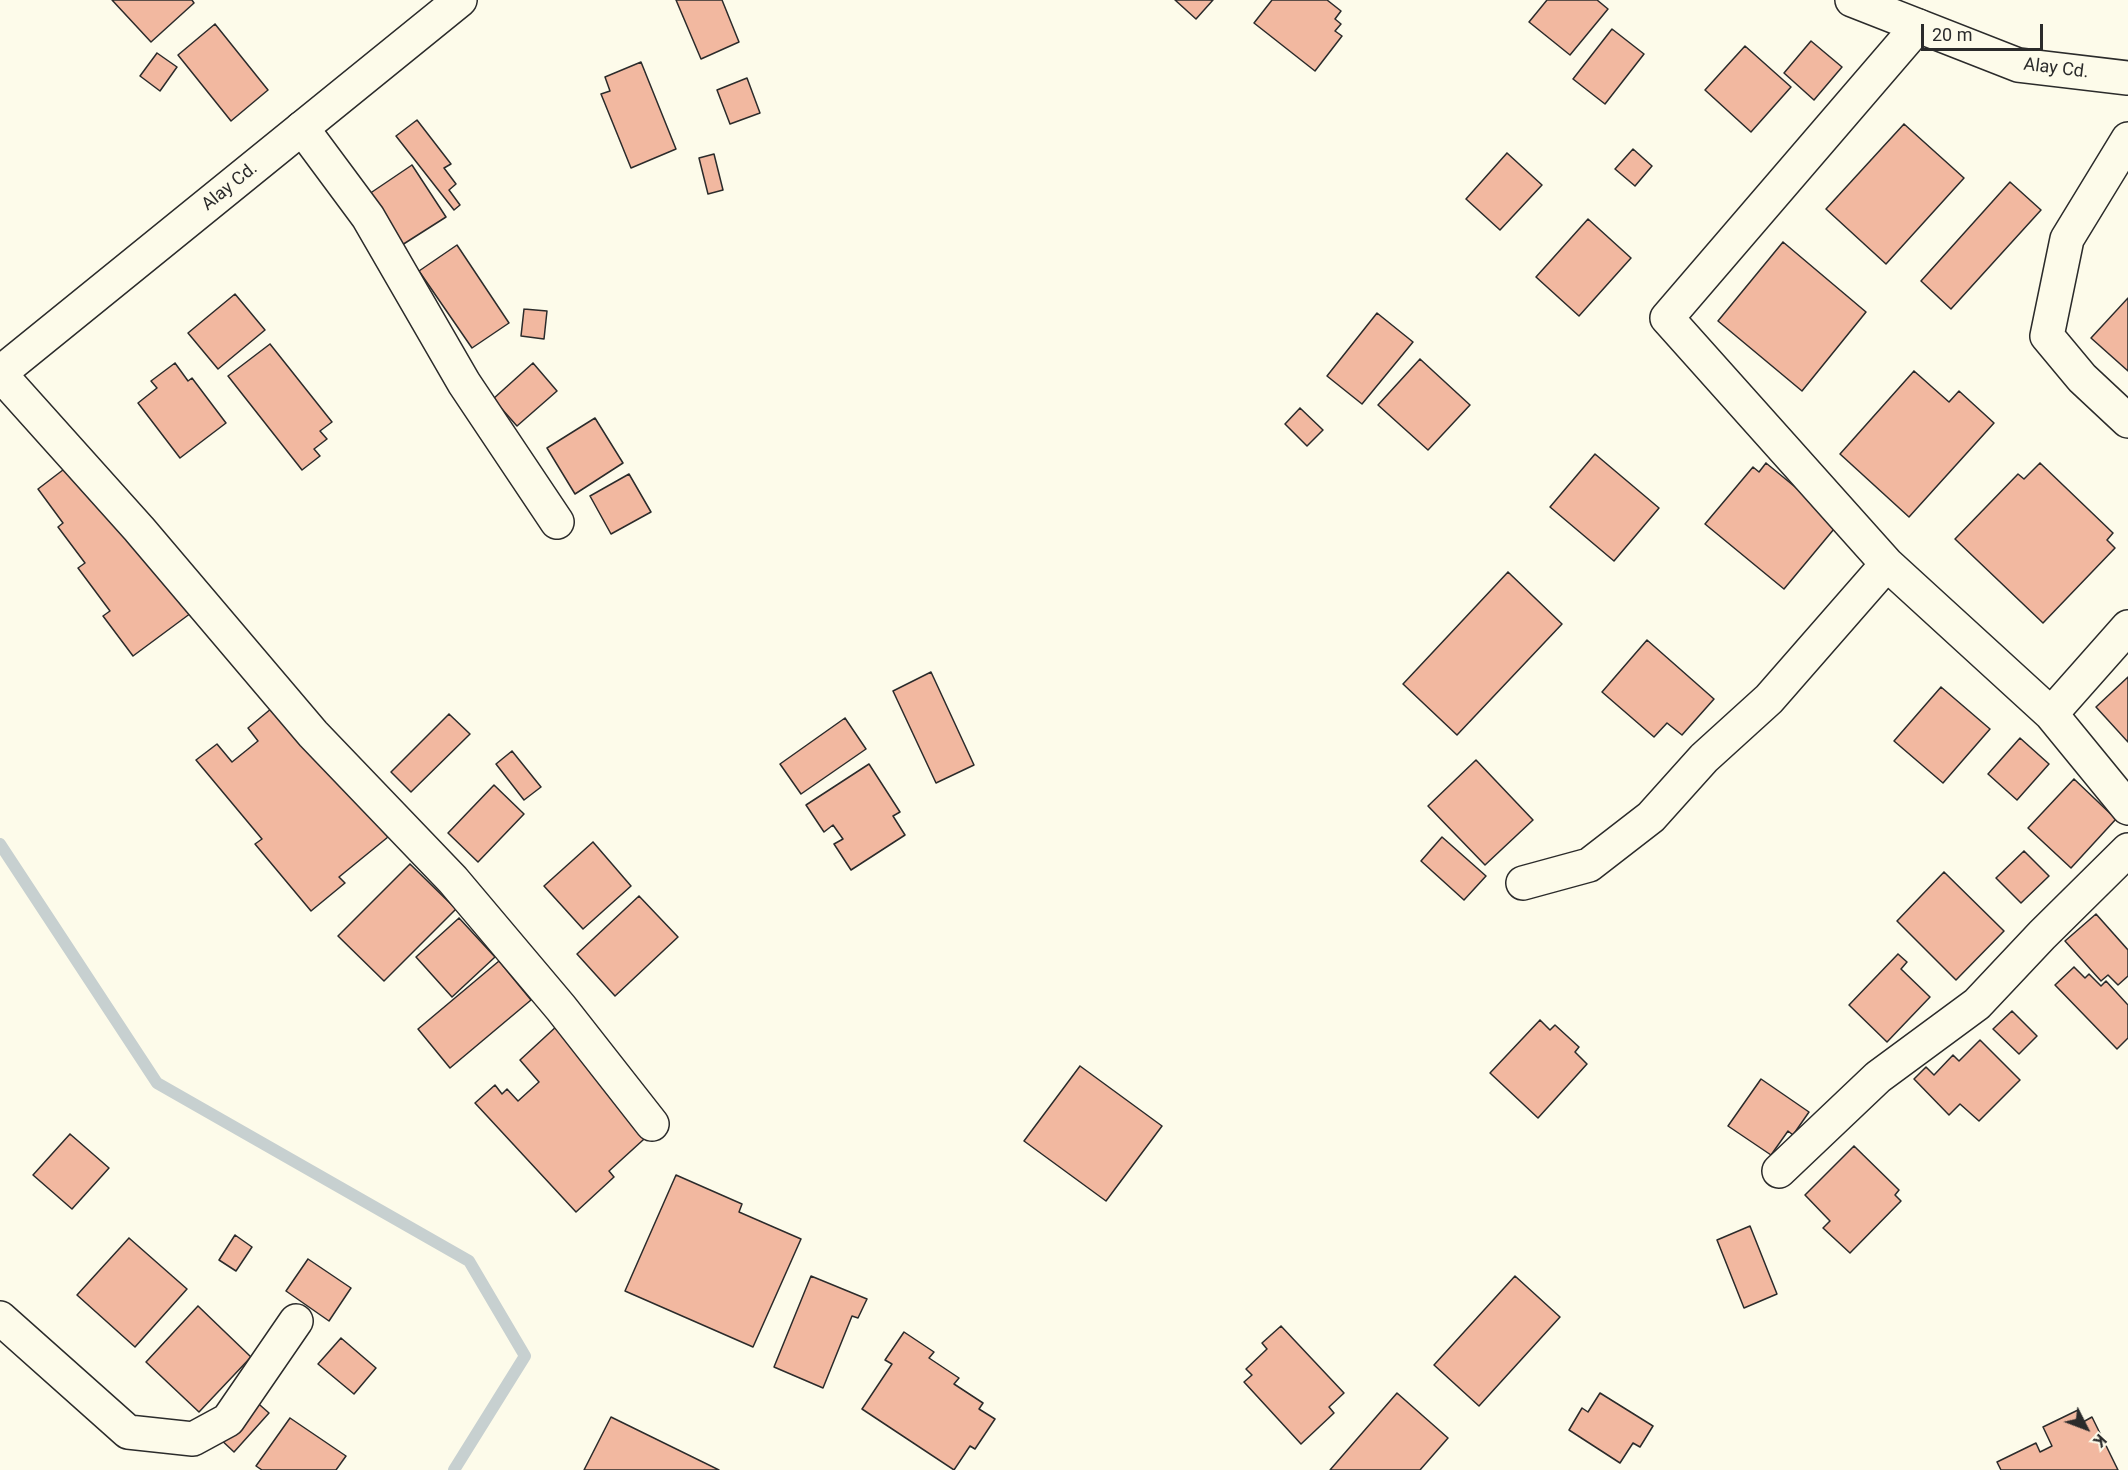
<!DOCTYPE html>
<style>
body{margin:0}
#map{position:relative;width:2128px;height:1470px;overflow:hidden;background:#fdfbea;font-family:Roboto,sans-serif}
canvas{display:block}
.north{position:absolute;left:2056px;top:1398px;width:60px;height:60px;-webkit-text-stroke:4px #fdfbea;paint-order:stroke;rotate:132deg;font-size:16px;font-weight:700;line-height:24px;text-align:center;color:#2b2b2b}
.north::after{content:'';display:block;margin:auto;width:21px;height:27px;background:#2b2b2b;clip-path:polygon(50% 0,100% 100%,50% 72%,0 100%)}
.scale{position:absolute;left:1921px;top:24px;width:122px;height:27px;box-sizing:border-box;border:3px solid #2b2b2b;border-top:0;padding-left:8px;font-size:18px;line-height:21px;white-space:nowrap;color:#2b2b2b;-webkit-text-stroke:4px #fdfbea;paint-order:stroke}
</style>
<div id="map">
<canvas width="2128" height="1470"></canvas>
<div class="north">K</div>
<div class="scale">20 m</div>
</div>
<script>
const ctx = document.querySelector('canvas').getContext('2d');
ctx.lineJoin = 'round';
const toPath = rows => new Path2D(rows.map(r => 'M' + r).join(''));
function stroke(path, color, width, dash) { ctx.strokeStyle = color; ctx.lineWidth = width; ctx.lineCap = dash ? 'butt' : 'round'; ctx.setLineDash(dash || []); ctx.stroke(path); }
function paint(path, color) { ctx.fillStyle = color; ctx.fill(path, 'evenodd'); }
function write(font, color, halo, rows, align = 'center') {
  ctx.font = font + ' Roboto,sans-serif'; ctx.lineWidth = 4.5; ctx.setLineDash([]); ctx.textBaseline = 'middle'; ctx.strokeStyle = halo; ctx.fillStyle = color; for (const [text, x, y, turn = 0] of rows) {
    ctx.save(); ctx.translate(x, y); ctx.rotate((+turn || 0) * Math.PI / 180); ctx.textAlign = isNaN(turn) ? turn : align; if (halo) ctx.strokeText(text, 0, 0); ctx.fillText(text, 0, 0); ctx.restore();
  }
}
stroke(toPath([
 [0,844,157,1083,469,1261,525,1356,454,1470]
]), '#c7d0d0', 12);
const building = toPath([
 [112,0,192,0,194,3,151,42,112,0],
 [676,0,722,0,739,42,701,59,676,0],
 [1175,0,1213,0,1196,19,1175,0],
 [1272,0,1327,0,1341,11,1335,19,1341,24,1335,31,1342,36,1315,71,1254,23,1272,0],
 [1547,0,1597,0,1608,9,1570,55,1529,22,1547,0],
 [215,24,268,90,231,121,178,55,215,24],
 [1612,29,1644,54,1605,104,1573,79,1612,29],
 [1811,41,1842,67,1814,100,1784,73,1811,41],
 [1745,46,1791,87,1751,132,1705,90,1745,46],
 [157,53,177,67,160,91,140,76,157,53],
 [641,62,676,149,631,168,601,94,610,91,605,77,641,62],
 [747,78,760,113,730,124,717,90,747,78],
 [417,120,451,164,444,168,456,184,449,190,460,205,454,210,396,136,417,120],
 [1904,124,1964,178,1886,264,1826,209,1904,124],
 [1633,149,1652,166,1635,186,1615,169,1633,149],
 [1507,153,1542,185,1500,230,1466,199,1507,153],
 [714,154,723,190,708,194,699,158,714,154],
 [412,165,446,217,402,245,369,194,412,165],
 [2010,182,2041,210,1951,309,1921,281,2010,182],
 [1588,219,1631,258,1579,316,1536,277,1588,219],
 [1783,242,1866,312,1802,391,1718,321,1783,242],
 [457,245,509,323,472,348,419,271,457,245],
 [235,294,265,330,218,369,188,333,235,294],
 [2128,298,2128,371,2091,338,2128,298],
 [524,309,547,311,544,339,521,336,524,309],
 [1377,313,1413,342,1362,404,1327,376,1377,313],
 [270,344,332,422,320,431,327,439,314,449,320,456,302,470,228,376,270,344],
 [1420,359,1470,405,1428,450,1378,405,1420,359],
 [175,363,188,381,192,378,226,423,180,458,138,403,157,388,151,381,175,363],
 [533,363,557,391,517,426,493,399,533,363],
 [1914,371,1949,402,1959,391,1994,423,1909,517,1840,454,1914,371],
 [1300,408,1323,430,1307,446,1285,424,1300,408],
 [595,418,623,463,575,494,547,448,595,418],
 [1595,454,1659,508,1614,561,1550,507,1595,454],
 [76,460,191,613,133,656,103,616,110,611,78,568,85,563,58,527,63,523,38,489,76,460],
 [1766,463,1839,523,1784,589,1705,524,1753,467,1759,472,1766,463],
 [2040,463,2113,533,2107,540,2115,548,2043,623,1955,539,2018,474,2024,479,2040,463],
 [629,474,651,512,611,534,590,496,629,474],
 [1508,572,1562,624,1457,735,1403,684,1508,572],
 [1647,640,1714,699,1682,735,1667,723,1654,737,1602,692,1647,640],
 [931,672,974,765,936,783,893,691,931,672],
 [2128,677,2128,742,2096,707,2128,677],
 [1941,687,1990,729,1943,783,1894,741,1941,687],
 [278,703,388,837,339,877,345,883,311,911,255,844,262,839,196,760,217,744,232,762,258,741,248,728,278,703],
 [449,714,470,734,411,792,391,772,449,714],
 [845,718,866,749,801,794,780,764,845,718],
 [2020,738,2049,764,2017,800,1988,774,2020,738],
 [512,751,541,787,524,800,496,764,512,751],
 [1476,760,1533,820,1485,865,1428,806,1476,760],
 [869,764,900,812,893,816,905,835,851,870,834,844,843,839,833,825,824,832,806,805,869,764],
 [2074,779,2116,819,2071,868,2028,828,2074,779],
 [494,785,524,814,478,862,448,833,494,785],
 [1442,837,1486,876,1464,900,1421,861,1442,837],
 [593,842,631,886,583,929,544,886,593,842],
 [2024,851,2049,876,2021,903,1996,878,2024,851],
 [410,864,456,909,384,981,338,936,410,864],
 [1944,872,2004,931,1956,980,1897,921,1944,872],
 [639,896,678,937,615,996,577,954,639,896],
 [2096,914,2128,950,2128,976,2118,985,2108,975,2101,981,2065,941,2096,914],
 [459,918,495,957,452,997,416,957,459,918],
 [1898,954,1907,962,1901,969,1930,997,1887,1042,1849,1005,1898,954],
 [499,961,531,1000,450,1068,418,1029,499,961],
 [2074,967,2085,978,2089,974,2101,986,2106,981,2128,1005,2128,1038,2117,1049,2055,985,2074,967],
 [2012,1011,2037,1036,2019,1054,1993,1029,2012,1011],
 [1540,1020,1550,1030,1555,1025,1579,1047,1575,1052,1587,1064,1538,1118,1490,1073,1540,1020],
 [558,1025,654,1130,609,1171,614,1177,576,1212,475,1103,495,1085,502,1094,507,1089,518,1101,539,1082,520,1060,558,1025],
 [1980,1040,2020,1080,1979,1121,1960,1104,1949,1115,1914,1079,1926,1067,1934,1075,1953,1055,1959,1061,1980,1040],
 [1080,1066,1162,1126,1106,1201,1024,1141,1080,1066],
 [1761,1079,1809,1112,1793,1135,1788,1131,1771,1155,1728,1126,1761,1079],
 [70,1134,109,1168,72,1209,33,1175,70,1134],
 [1854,1146,1899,1190,1895,1195,1901,1201,1850,1253,1823,1228,1830,1221,1805,1195,1854,1146],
 [676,1175,742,1204,739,1212,801,1239,753,1347,625,1291,676,1175],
 [1750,1226,1777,1294,1744,1308,1717,1240,1750,1226],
 [235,1235,252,1247,236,1271,219,1260,235,1235],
 [129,1238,187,1289,135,1347,77,1295,129,1238],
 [308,1259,351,1288,329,1321,286,1291,308,1259],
 [811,1276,867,1299,858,1318,852,1316,823,1388,774,1367,811,1276],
 [1515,1276,1560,1317,1479,1406,1434,1365,1515,1276],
 [198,1306,251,1357,199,1412,146,1362,198,1306],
 [1281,1326,1344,1393,1329,1407,1334,1413,1301,1444,1244,1382,1252,1375,1246,1369,1267,1349,1262,1343,1281,1326],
 [904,1332,934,1352,929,1358,959,1378,954,1384,983,1403,979,1409,995,1419,975,1449,970,1446,954,1470,862,1409,892,1364,885,1360,904,1332],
 [341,1338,376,1368,354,1394,318,1364,341,1338],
 [1397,1393,1448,1438,1420,1470,1330,1470,1397,1393],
 [1600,1393,1653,1426,1640,1447,1633,1443,1620,1463,1569,1430,1582,1408,1588,1412,1600,1393],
 [252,1398,269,1413,234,1452,217,1436,252,1398],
 [2078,1410,2083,1422,2092,1417,2118,1470,2001,1470,1997,1462,2036,1443,2040,1452,2052,1446,2043,1427,2078,1410],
 [611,1417,719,1470,584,1470,611,1417],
 [290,1418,346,1456,336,1470,262,1470,256,1466,290,1418]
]);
paint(building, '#f2b8a0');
stroke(building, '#2b2b2b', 1.5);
const minor = toPath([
 [1918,26,1667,318,1887,564,2051,714,2128,808],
 [302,128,368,217,464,383,557,522],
 [2128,139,2067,239,2047,336,2082,378,2128,421],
 [0,374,139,529,313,734,453,880,561,1008,652,1124],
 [2051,714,2128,627],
 [1523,883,1589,865,1651,817,1704,758,1769,699,1887,564],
 [1779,1171,1878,1077,1977,1004,2042,935,2128,850],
 [0,1318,128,1432,193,1439,228,1420,296,1321]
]);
const tertiary = toPath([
 [1852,0,2018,65,2128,78],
 [0,373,460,0]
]);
stroke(minor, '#2b2b2b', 36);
stroke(tertiary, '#2b2b2b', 36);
stroke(minor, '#fdfbea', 33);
stroke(tertiary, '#fdfbea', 33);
write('18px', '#2b2b2b', '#fdfbea', [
 ["Alay Cd.",2056,69,7],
 ["Alay Cd.",230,187,-39]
]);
</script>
